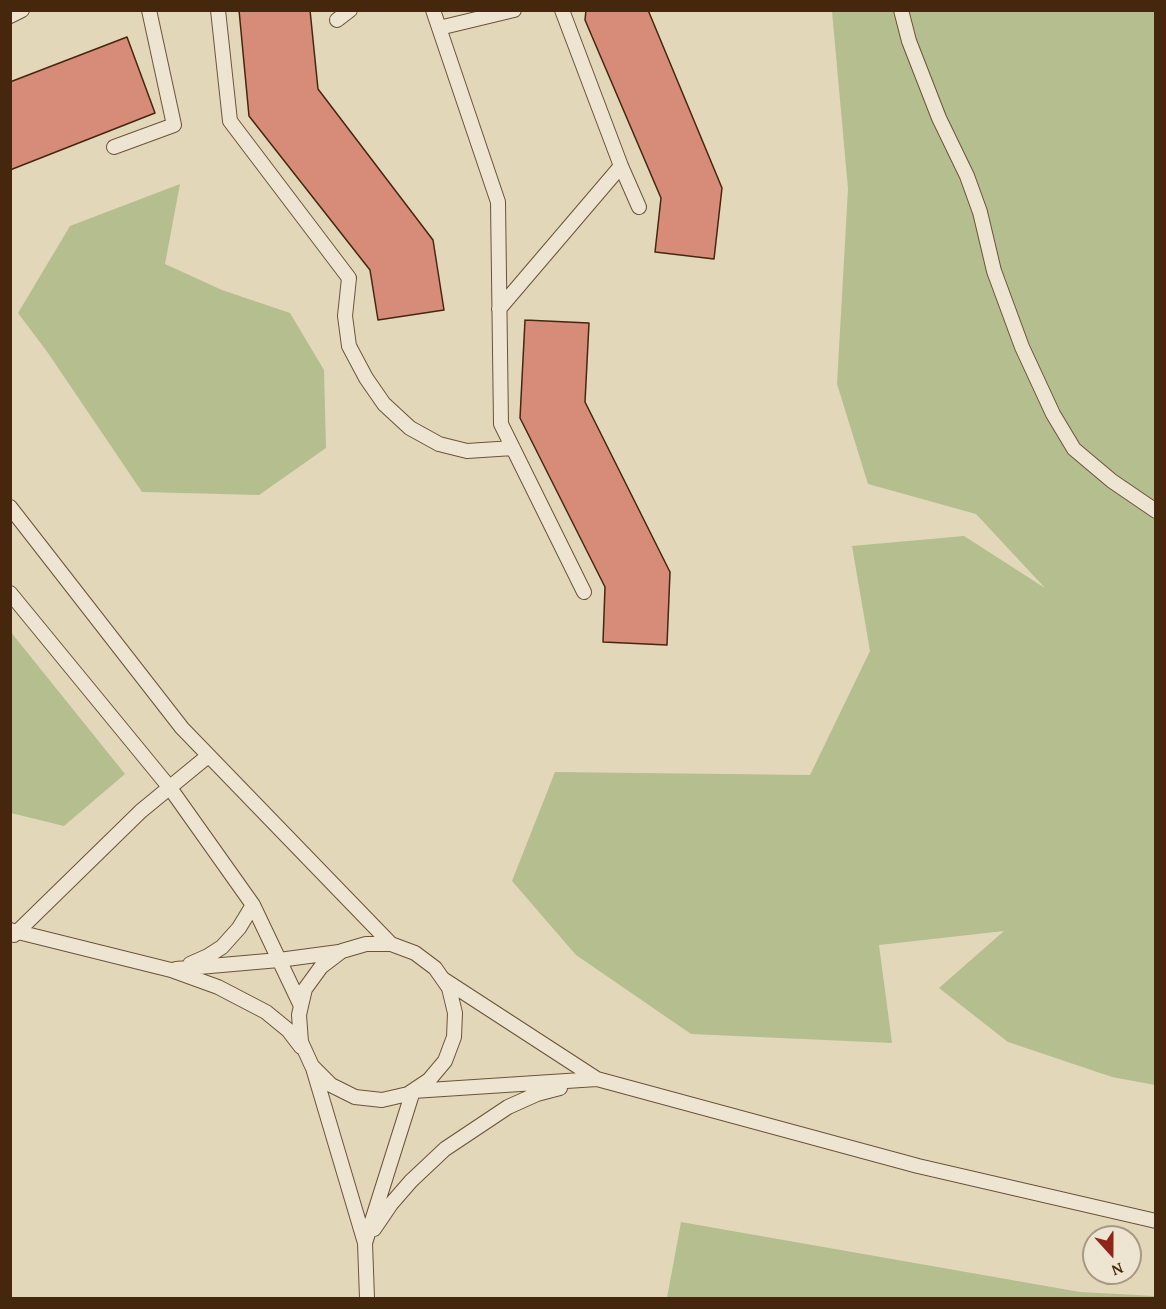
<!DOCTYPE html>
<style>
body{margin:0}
#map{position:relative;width:1166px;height:1309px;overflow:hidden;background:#e3d7b9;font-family:"Gentium Book Plus",serif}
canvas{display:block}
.frame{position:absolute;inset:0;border:12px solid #44270d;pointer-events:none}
.north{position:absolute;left:1082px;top:1225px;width:60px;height:60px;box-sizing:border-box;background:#ede5d2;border:2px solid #a99983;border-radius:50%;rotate:159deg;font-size:16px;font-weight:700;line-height:24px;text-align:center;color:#44270d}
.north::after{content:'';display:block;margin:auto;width:21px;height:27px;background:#8f2418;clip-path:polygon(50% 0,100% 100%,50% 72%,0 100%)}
</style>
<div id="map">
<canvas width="1166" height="1309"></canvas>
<div class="frame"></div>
<div class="north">N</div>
</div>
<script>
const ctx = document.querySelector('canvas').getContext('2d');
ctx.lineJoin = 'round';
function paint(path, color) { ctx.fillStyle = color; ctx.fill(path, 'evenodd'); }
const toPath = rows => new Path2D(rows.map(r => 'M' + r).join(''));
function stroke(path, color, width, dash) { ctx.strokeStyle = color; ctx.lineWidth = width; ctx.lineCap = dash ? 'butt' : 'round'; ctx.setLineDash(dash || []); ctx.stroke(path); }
paint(toPath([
 [832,11,1155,11,1155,1085,1112,1077,1008,1042,939,988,1004,931,879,945,892,1043,691,1034,576,955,512,881,555,772,810,775,870,651,852,546,964,536,1045,588,976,514,868,484,837,384,848,189],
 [180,184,165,264,222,290,290,313,324,370,326,448,259,495,142,492,48,353,18,313,70,226],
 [10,631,125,774,64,826,11,813],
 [681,1222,1080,1292,1155,1296,1155,1298,667,1298]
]), '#b5be8e');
const building = toPath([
 [239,10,310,10,318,89,433,240,444,310,378,320,370,270,249,116,239,10],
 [586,10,648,10,722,188,714,259,655,252,661,198,585,20,586,10],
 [127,37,155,113,10,170,10,82,127,37],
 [525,320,589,323,585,402,670,572,667,645,603,642,605,587,520,418,525,320]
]);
paint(building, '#d68c79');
stroke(building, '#44270d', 1.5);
const lane = toPath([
 [218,10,230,121,349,278,345,316,349,346,366,378,384,404,410,428,439,444,467,451,513,448],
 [433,10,498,202,501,424,584,592],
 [562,10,621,166,639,207],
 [901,10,909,41,939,118,967,176,980,212,994,271,1022,347,1053,414,1074,449,1112,481,1156,511],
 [10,16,22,10],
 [337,20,350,10],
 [439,28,514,10],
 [114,147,174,125,149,10],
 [499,309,621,166],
 [10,507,182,728,391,944],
 [10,593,170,788,253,905,301,1006,299,1015,301,1042,312,1066,331,1085,355,1097,382,1100,408,1094,429,1080,445,1061,454,1037,455,1013,449,988,435,968,415,953,391,944,366,944,342,951,321,967,305,989,301,1006],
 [10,930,171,970,218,987,266,1012,288,1030,301,1047],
 [14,935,141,811,208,756],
 [190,964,208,956,222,947,239,928,253,905],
 [176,969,279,960,339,952],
 [443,979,597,1079,918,1166,1156,1221],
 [313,1068,365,1243,367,1298],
 [374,1229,391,1204,411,1181,445,1149,508,1107,537,1094,560,1088],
 [365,1243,413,1091,597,1079]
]);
stroke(lane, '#6c5338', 16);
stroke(lane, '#ede5d2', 14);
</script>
